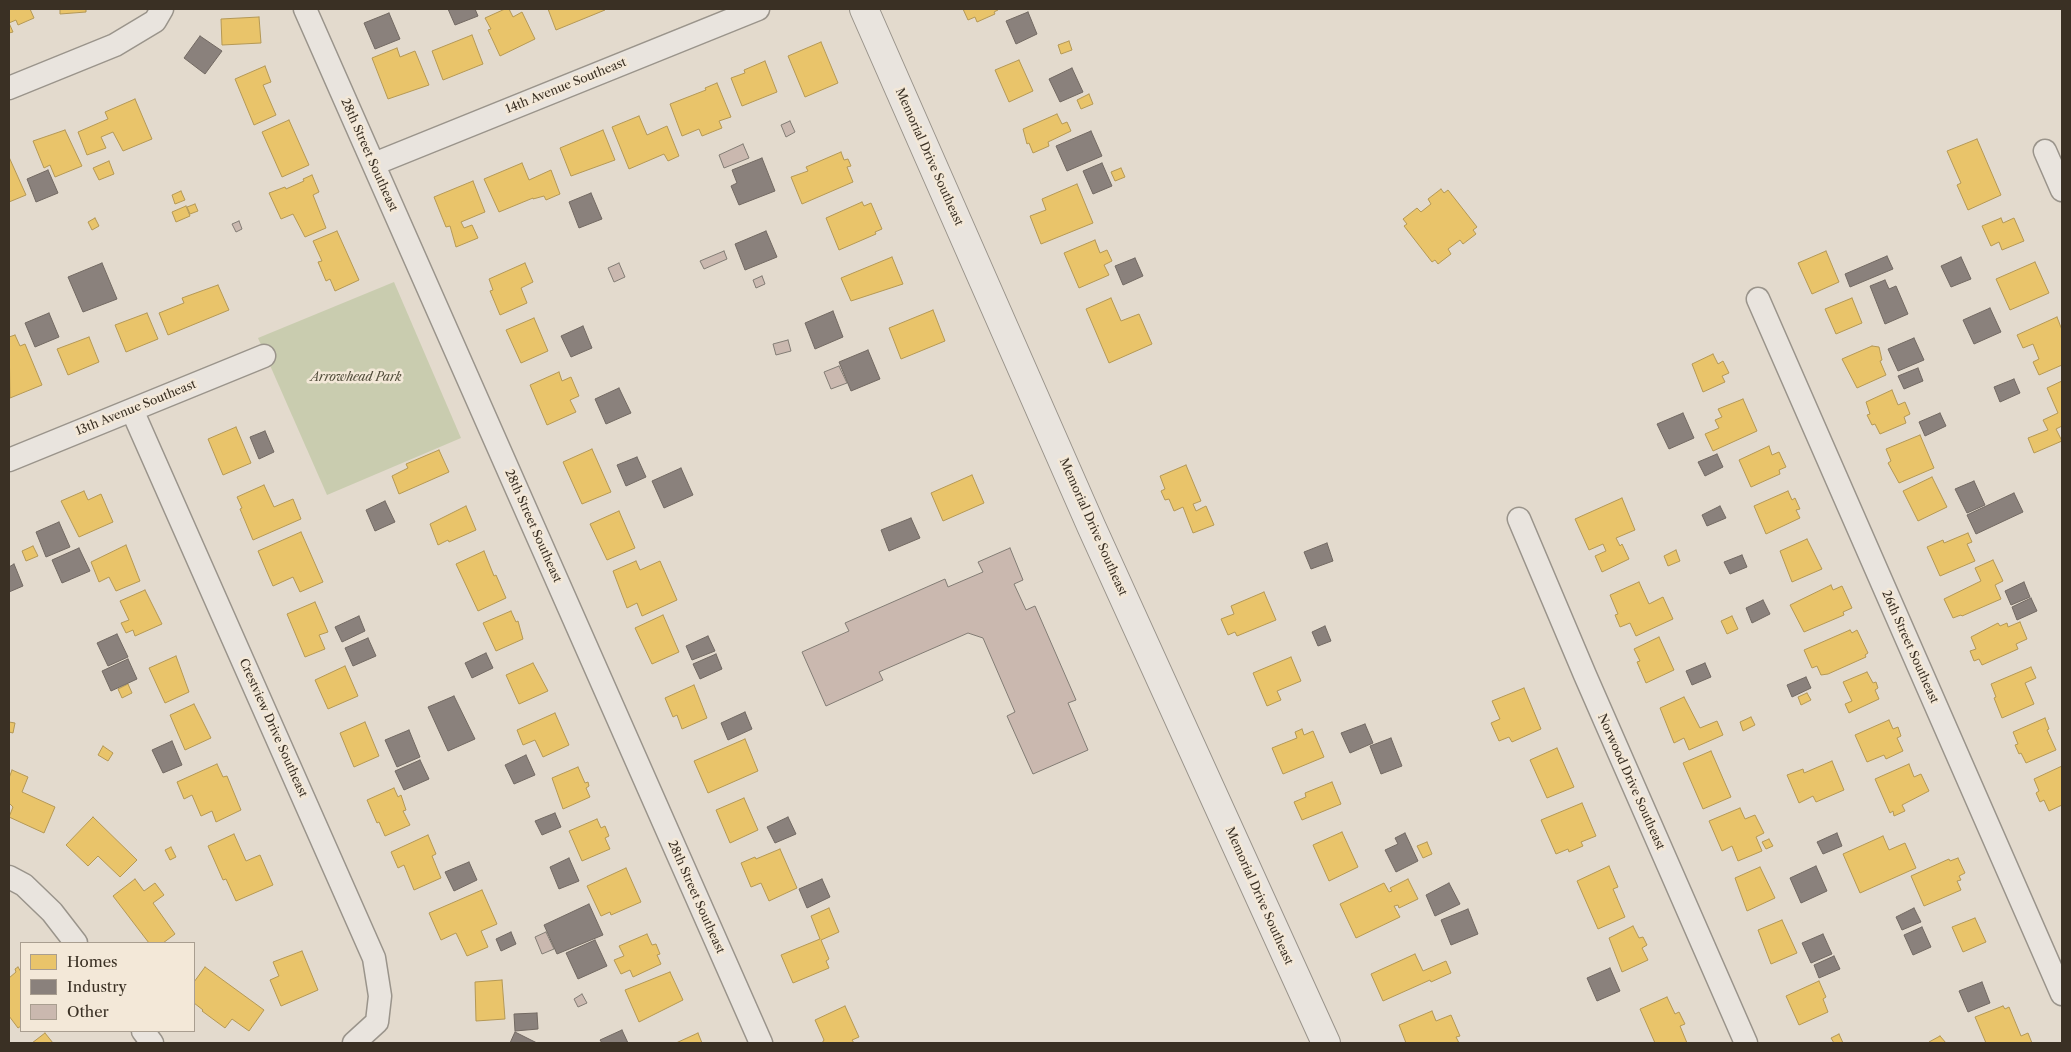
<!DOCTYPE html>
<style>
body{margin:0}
#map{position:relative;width:2071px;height:1052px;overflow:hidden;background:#e3dacd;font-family:"Libre Caslon Text",serif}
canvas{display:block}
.frame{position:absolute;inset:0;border:10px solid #3a3024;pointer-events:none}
.legend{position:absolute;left:20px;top:942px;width:175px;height:90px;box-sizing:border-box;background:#f3e8d8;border:1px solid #a99e90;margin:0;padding:6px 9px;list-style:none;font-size:15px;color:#3a3024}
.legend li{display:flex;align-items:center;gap:10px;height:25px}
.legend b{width:25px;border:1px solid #a99e90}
</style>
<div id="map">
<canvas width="2071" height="1052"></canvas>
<div class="frame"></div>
<ul class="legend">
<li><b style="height:14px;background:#e9c46a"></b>Homes</li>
<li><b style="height:14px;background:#8a817c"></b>Industry</li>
<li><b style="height:14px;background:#cab8af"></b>Other</li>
</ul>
</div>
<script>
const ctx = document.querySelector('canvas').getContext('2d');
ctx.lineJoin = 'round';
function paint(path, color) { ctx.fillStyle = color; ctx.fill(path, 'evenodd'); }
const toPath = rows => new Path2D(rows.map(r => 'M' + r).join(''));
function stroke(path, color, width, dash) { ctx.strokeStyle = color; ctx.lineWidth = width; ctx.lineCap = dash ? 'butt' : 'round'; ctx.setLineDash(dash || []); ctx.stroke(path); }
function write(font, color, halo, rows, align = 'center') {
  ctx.font = font + ' "Libre Caslon Text",serif'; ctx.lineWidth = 5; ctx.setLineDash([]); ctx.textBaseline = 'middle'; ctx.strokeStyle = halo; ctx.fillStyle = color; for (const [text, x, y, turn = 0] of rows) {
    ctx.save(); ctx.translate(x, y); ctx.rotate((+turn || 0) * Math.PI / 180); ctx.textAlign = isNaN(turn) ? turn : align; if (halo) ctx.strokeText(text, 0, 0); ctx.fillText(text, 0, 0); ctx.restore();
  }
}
paint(toPath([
 [394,282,461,438,327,495,258,338]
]), '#c9ccaf');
const homes = toPath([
 [9,9,30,9,34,18,18,25,16,20,9,23,13,32,9,33,9,9],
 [60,9,86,9,86,12,60,14,60,9],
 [505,9,509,9,513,17,522,12,535,39,500,56,488,30,491,29,485,18,505,9],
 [548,9,604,9,605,10,556,30,548,9],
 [963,9,997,9,998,10,994,12,995,14,977,22,975,17,968,20,963,9],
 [259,17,261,43,222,45,221,19,259,17],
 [472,35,483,64,443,80,432,51,472,35],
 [1069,41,1072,50,1061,54,1058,45,1069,41],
 [821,42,838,83,805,97,788,56,821,42],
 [397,48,400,57,415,51,429,85,388,99,372,58,397,48],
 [1019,60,1033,91,1009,102,995,70,1019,60],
 [765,61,777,92,742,106,731,78,745,73,744,70,765,61],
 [265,66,271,82,263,85,276,115,254,125,235,79,265,66],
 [717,83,731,117,719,121,722,128,702,136,699,129,682,136,670,104,706,90,705,88,717,83],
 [1089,94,1093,104,1081,109,1077,100,1089,94],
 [135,99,152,139,123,151,113,132,101,137,106,148,87,155,78,132,108,119,105,112,135,99],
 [1057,114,1062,124,1067,122,1071,131,1048,142,1049,146,1033,153,1029,143,1027,144,1023,129,1057,114],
 [639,116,647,135,667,126,679,156,668,161,664,154,629,169,612,127,639,116],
 [289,120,309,165,282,177,262,132,289,120],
 [65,130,82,166,55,177,50,165,44,168,33,141,65,130],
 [603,130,615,160,571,176,560,148,603,130],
 [1977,139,2001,195,1968,210,1957,185,1961,183,1947,151,1977,139],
 [841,152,844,160,848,159,851,166,847,167,853,182,802,204,791,177,808,171,806,167,841,152],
 [9,157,26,195,9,202,9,157],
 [109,161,114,174,99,180,93,168,109,161],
 [522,163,529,180,551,170,560,194,546,200,544,196,533,199,533,198,499,212,484,179,522,163],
 [1121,168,1125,177,1115,181,1111,172,1121,168],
 [312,175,319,192,313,195,326,228,305,237,293,214,281,219,269,193,285,187,286,189,304,181,303,179,312,175],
 [473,181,485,212,461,222,464,228,472,225,478,238,456,247,450,226,446,227,434,197,473,181],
 [1077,184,1093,223,1041,244,1030,216,1046,210,1042,199,1077,184],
 [1441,189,1444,193,1448,190,1477,227,1473,230,1476,234,1463,244,1460,240,1448,249,1451,254,1438,264,1435,260,1432,262,1404,226,1407,224,1403,219,1417,208,1421,212,1431,204,1428,199,1441,189],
 [181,191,185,200,175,204,172,195,181,191],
 [862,202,864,206,871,203,882,229,875,232,876,234,839,250,826,218,862,202],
 [195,204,198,211,190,214,187,207,195,204],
 [186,206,190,216,176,222,172,212,186,206],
 [95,218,99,226,92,230,88,222,95,218],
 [2001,218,2003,223,2014,218,2024,241,2002,250,1999,242,1991,246,1982,226,2001,218],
 [337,231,359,280,335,291,330,279,326,281,318,262,322,261,313,241,337,231],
 [1095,240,1100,253,1107,250,1112,261,1104,265,1109,275,1079,288,1064,253,1095,240],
 [1826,251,1839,282,1812,294,1798,263,1826,251],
 [892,257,903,284,851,301,841,278,892,257],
 [2035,262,2049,293,2010,310,1996,279,2035,262],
 [525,263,533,282,521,288,527,303,500,315,490,291,493,290,489,279,525,263],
 [218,285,229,310,168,335,159,313,184,303,182,298,218,285],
 [1111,298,1121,321,1139,314,1152,344,1109,363,1086,309,1111,298],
 [1852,298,1862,323,1836,334,1825,309,1852,298],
 [933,310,945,341,901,359,889,328,933,310],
 [147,313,158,339,126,352,115,325,147,313],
 [2057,317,2062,330,2062,365,2039,375,2033,362,2039,359,2033,344,2023,348,2017,335,2057,317],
 [534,318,548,351,521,363,506,330,534,318],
 [15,335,20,346,25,344,42,385,10,398,9,337,15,335],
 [89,337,99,362,68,375,57,349,89,337],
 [1872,346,1879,347,1882,360,1880,361,1886,375,1857,388,1842,359,1872,346],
 [1713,354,1718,364,1723,361,1729,373,1722,376,1725,382,1703,392,1692,364,1713,354],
 [559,372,562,381,571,377,579,396,570,400,576,412,547,425,530,385,559,372],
 [2062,381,2062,426,2056,429,2062,441,2034,453,2028,438,2048,430,2043,420,2058,413,2047,388,2062,381],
 [1892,390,1898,405,1905,402,1910,414,1904,417,1906,423,1880,434,1875,424,1872,425,1867,415,1870,414,1866,402,1892,390],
 [1743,399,1757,431,1713,451,1705,434,1719,428,1715,420,1722,417,1718,409,1743,399],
 [236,427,251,463,223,475,208,439,236,427],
 [1920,435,1934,468,1899,483,1888,463,1891,461,1886,449,1920,435],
 [1769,446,1772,455,1779,452,1786,467,1779,470,1780,474,1751,487,1739,460,1769,446],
 [592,449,611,492,582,504,563,462,592,449],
 [439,450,449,472,399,494,392,476,408,468,406,464,439,450],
 [1186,465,1201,501,1193,504,1196,511,1206,506,1214,525,1193,533,1183,507,1174,511,1169,499,1165,500,1161,491,1165,489,1160,476,1186,465],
 [972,475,984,503,943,521,931,493,972,475],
 [1932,477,1947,507,1918,521,1903,491,1932,477],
 [264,485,274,507,293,499,301,519,253,540,240,509,242,508,237,497,264,485],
 [84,491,88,500,101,494,113,522,79,537,61,501,84,491],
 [1788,491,1792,500,1795,498,1800,509,1796,510,1800,518,1766,534,1754,506,1788,491],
 [1622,498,1635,530,1616,538,1620,546,1622,544,1629,559,1602,572,1595,556,1606,551,1603,544,1589,550,1575,519,1622,498],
 [466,506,476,530,449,542,448,540,438,545,430,524,466,506],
 [619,511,635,548,607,560,590,524,619,511],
 [301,532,323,582,300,592,293,577,273,586,258,551,301,532],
 [1968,533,1972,542,1967,544,1975,561,1940,576,1927,547,1943,540,1944,543,1968,533],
 [1807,539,1822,569,1792,582,1780,551,1807,539],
 [126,545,140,581,116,591,109,577,99,582,91,562,126,545],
 [33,546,38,556,26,561,22,551,33,546],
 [1676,550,1680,561,1668,566,1664,556,1676,550],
 [484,551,494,576,496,575,506,598,478,611,456,564,484,551],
 [1993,560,2003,581,1995,585,2001,599,1962,616,1961,615,1953,618,1944,599,1981,581,1975,568,1993,560],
 [636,561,640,570,660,561,677,600,642,616,637,603,627,608,613,571,636,561],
 [1639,582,1649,604,1663,597,1673,619,1636,636,1630,623,1620,627,1615,615,1618,614,1610,595,1639,582],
 [1831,585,1833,590,1842,586,1852,608,1843,612,1844,615,1804,632,1790,605,1831,585],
 [145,590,162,624,135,636,133,630,126,633,121,623,129,620,120,601,145,590],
 [1264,592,1276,620,1237,636,1235,632,1228,635,1221,619,1234,614,1231,606,1264,592],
 [315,602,328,632,319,635,325,649,305,657,287,614,315,602],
 [511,611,516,622,518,621,523,639,496,651,483,623,511,611],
 [663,615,679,652,652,664,635,628,663,615],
 [1732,616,1738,629,1727,634,1721,621,1732,616],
 [2020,622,2027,639,2016,644,2018,649,1982,665,1979,659,1974,661,1970,651,1976,649,1971,637,1998,623,2000,626,2007,623,2008,627,2020,622],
 [1850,630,1852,633,1857,630,1868,653,1865,655,1866,657,1828,674,1821,675,1817,666,1812,668,1804,650,1850,630],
 [1659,637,1674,670,1646,683,1637,662,1640,661,1634,649,1659,637],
 [176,656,189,692,165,703,149,668,176,656],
 [1291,657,1301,681,1277,691,1281,700,1267,706,1253,673,1291,657],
 [533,663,548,691,519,704,506,675,533,663],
 [345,666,358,696,328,709,315,680,345,666],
 [2031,667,2036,678,2025,683,2034,704,2002,718,1994,698,1996,697,1991,684,2031,667],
 [1867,672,1873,683,1876,682,1878,688,1875,690,1879,699,1849,713,1845,704,1852,701,1843,682,1867,672],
 [128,684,132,693,122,698,118,689,128,684],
 [694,685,707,718,682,729,677,715,673,717,665,698,694,685],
 [1524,688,1541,729,1512,742,1509,737,1499,741,1491,723,1500,719,1492,701,1524,688],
 [1807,693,1811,700,1801,705,1798,697,1807,693],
 [1684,697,1700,728,1717,721,1723,735,1689,750,1684,738,1674,743,1660,708,1684,697],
 [194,704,211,738,185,750,170,715,194,704],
 [555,713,569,745,543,757,535,740,523,745,517,730,555,713],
 [1751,717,1755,725,1743,731,1740,722,1751,717],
 [2045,718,2049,729,2047,730,2056,750,2026,763,2021,753,2019,754,2015,745,2018,744,2013,732,2045,718],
 [1889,720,1893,729,1898,727,1901,736,1897,738,1903,751,1886,759,1884,755,1867,762,1855,735,1889,720],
 [9,722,15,723,13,733,9,732,9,722],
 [365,722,379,756,354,767,340,733,365,722],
 [1302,729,1304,735,1313,731,1324,757,1283,774,1272,748,1297,738,1295,732,1302,729],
 [745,739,758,771,708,793,694,761,745,739],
 [103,746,113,753,108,761,98,755,103,746],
 [1557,748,1574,787,1547,798,1530,760,1557,748],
 [1711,751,1731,797,1703,809,1683,763,1711,751],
 [1832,761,1844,790,1816,802,1813,796,1799,803,1787,775,1803,769,1804,773,1832,761],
 [217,764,223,777,227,776,241,810,216,822,212,811,201,816,192,795,184,799,177,782,217,764],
 [1909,764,1914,777,1921,774,1929,791,1902,805,1905,811,1894,816,1893,811,1890,813,1875,779,1909,764],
 [2062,766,2062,805,2049,811,2044,800,2040,802,2036,793,2039,791,2034,779,2062,766],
 [578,767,585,783,588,782,589,786,586,788,590,797,563,809,552,778,578,767],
 [12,770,28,777,22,792,55,807,44,833,9,817,13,807,9,803,9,778,12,770],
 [1332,782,1341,804,1302,820,1294,802,1306,797,1305,793,1332,782],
 [394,788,398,797,401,795,406,810,403,811,410,825,385,836,379,822,377,823,367,800,394,788],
 [744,798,758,830,730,843,716,810,744,798],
 [1582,803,1596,836,1581,842,1583,846,1569,852,1568,849,1556,854,1541,820,1582,803],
 [1740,808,1745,819,1755,815,1764,833,1756,837,1762,851,1738,861,1732,846,1722,851,1709,821,1740,808],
 [93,817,137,860,120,877,98,856,88,866,66,845,93,817],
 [597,819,601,828,605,826,609,836,605,838,610,849,582,861,569,831,597,819],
 [1342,832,1358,867,1329,881,1313,845,1342,832],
 [234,834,246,861,260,855,273,885,236,901,226,879,223,880,208,846,234,834],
 [428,835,436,854,432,856,441,878,414,890,404,865,398,868,391,852,428,835],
 [1883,836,1889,850,1905,843,1916,868,1860,893,1843,854,1883,836],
 [1769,839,1773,846,1766,849,1762,842,1769,839],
 [1427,842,1432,854,1423,858,1417,846,1427,842],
 [171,847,176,857,170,860,165,850,171,847],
 [780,849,797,888,769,901,761,883,751,887,741,863,755,857,756,859,780,849],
 [1958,858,1965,873,1959,876,1961,880,1957,881,1961,890,1924,906,1911,876,1949,859,1950,861,1958,858],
 [1609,866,1618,887,1613,889,1625,917,1598,929,1577,881,1609,866],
 [1760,867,1775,898,1747,911,1735,878,1760,867],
 [626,868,641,902,611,915,610,912,601,916,587,886,626,868],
 [135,879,144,891,155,883,164,895,153,903,175,934,163,943,149,943,113,896,135,879],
 [1408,879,1418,899,1399,908,1398,905,1394,906,1400,917,1356,938,1340,904,1384,883,1389,892,1392,891,1390,888,1408,879],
 [482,890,497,924,481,931,488,947,467,956,456,933,441,940,429,913,482,890],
 [829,908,839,932,821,940,829,959,826,961,829,968,793,983,781,955,820,939,811,916,829,908],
 [1975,918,1986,942,1963,952,1952,927,1975,918],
 [1782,920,1797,953,1771,964,1758,930,1782,920],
 [1633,926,1639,938,1643,937,1647,945,1642,948,1648,960,1622,972,1609,938,1633,926],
 [647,934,652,945,656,944,660,954,657,955,661,964,633,977,630,970,621,974,614,960,624,956,619,946,647,934],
 [302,951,318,990,281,1006,270,980,279,976,273,962,302,951],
 [1415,954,1423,971,1446,961,1451,973,1431,982,1430,980,1383,1001,1371,974,1415,954],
 [18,967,21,972,21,1026,18,1028,9,1016,9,978,16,972,15,969,18,967],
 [205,967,264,1010,249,1031,232,1019,225,1028,202,1011,203,1010,194,1003,194,982,205,967],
 [670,972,683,1000,639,1022,625,990,670,972],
 [502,980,505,1019,476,1021,475,982,502,980],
 [1819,981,1826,997,1823,999,1828,1012,1799,1025,1786,996,1819,981],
 [1667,997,1675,1014,1679,1012,1685,1024,1680,1026,1687,1043,1655,1043,1640,1009,1667,997],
 [845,1006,859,1037,852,1040,854,1043,822,1043,824,1040,815,1020,845,1006],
 [2003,1006,2005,1009,2009,1007,2021,1036,2028,1033,2032,1043,1986,1043,1975,1017,2003,1006],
 [1432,1011,1436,1021,1451,1015,1460,1036,1456,1037,1459,1043,1406,1043,1399,1025,1432,1011],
 [45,1033,53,1043,32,1043,45,1033],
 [698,1033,702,1043,676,1043,698,1033],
 [1839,1034,1843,1043,1834,1043,1831,1038,1839,1034],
 [1940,1036,1946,1043,1930,1043,1929,1042,1940,1036]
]);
paint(homes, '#e9c46a');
stroke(homes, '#b49855', 1);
const industry = toPath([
 [448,9,475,9,478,16,455,25,448,9],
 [1028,12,1037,34,1016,44,1006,21,1028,12],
 [389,13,400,39,375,49,364,23,389,13],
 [200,36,222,51,205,74,184,58,200,36],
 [1072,68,1083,92,1060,102,1049,79,1072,68],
 [1091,131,1102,156,1067,171,1056,146,1091,131],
 [762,158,775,191,739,205,731,186,737,183,732,170,762,158],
 [1102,163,1112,186,1093,194,1083,171,1102,163],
 [48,170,58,193,36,202,27,179,48,170],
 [591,193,602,219,579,228,569,202,591,193],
 [766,231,777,257,745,270,735,244,766,231],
 [1887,256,1893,269,1850,287,1845,274,1887,256],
 [1961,257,1971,279,1951,287,1941,266,1961,257],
 [1135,258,1143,276,1123,285,1115,266,1135,258],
 [102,263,117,299,83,312,68,277,102,263],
 [1885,280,1889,289,1896,286,1908,314,1885,324,1870,286,1885,280],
 [1990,308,2001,332,1974,344,1963,320,1990,308],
 [833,311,843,337,815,349,805,323,833,311],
 [49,313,59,337,35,347,25,323,49,313],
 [583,326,592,348,571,357,561,336,583,326],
 [1914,338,1924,360,1898,371,1888,349,1914,338],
 [868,350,880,379,851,391,839,362,868,350],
 [1918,368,1923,381,1904,389,1898,376,1918,368],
 [2014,379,2020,393,2000,402,1994,387,2014,379],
 [619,388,631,413,606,424,595,399,619,388],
 [1683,413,1694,438,1669,449,1657,424,1683,413],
 [1940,413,1946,426,1925,436,1919,422,1940,413],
 [265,431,274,452,259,459,250,437,265,431],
 [1717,454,1723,467,1705,476,1698,462,1717,454],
 [637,457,646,477,626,486,617,465,637,457],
 [681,468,693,495,664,508,652,481,681,468],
 [1974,481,1985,505,1967,513,1955,489,1974,481],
 [2014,493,2023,512,1976,534,1967,515,2014,493],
 [385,501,395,522,375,531,366,510,385,501],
 [1720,506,1726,518,1707,526,1702,515,1720,506],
 [911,518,920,538,889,551,881,530,911,518],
 [59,522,70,547,46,557,36,532,59,522],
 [1327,543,1333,561,1311,569,1304,552,1327,543],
 [79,548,90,571,62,583,52,560,79,548],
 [1742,555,1747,567,1730,574,1724,562,1742,555],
 [14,564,23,586,9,592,9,567,14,564],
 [2024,582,2030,597,2011,605,2005,591,2024,582],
 [2031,598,2037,611,2017,620,2012,607,2031,598],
 [1763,600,1770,614,1752,623,1746,608,1763,600],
 [359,616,365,631,342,642,335,627,359,616],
 [1325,626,1331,641,1318,646,1312,632,1325,626],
 [117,634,128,657,108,666,97,643,117,634],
 [708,636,715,651,692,660,686,646,708,636],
 [368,638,376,656,353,666,345,648,368,638],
 [486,653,493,668,472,678,465,663,486,653],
 [716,654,722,669,700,679,693,664,716,654],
 [128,659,137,679,111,691,102,671,128,659],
 [1705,663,1711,677,1692,685,1686,671,1705,663],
 [1806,677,1811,688,1792,697,1787,685,1806,677],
 [454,696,475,739,448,751,428,707,454,696],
 [745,712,752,729,728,740,721,723,745,712],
 [1365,724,1373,743,1350,753,1341,733,1365,724],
 [409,730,420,757,397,767,385,740,409,730],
 [1391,738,1402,766,1381,774,1370,746,1391,738],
 [172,741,182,765,163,773,152,750,172,741],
 [526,755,535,775,514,784,505,765,526,755],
 [420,760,429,779,404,790,395,771,420,760],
 [555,813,561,827,542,835,535,821,555,813],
 [788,817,796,834,775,843,767,827,788,817],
 [1405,833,1418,861,1396,872,1385,850,1398,844,1395,838,1405,833],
 [1837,833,1842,846,1823,854,1817,842,1837,833],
 [569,858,579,881,559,889,550,867,569,858],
 [469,862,477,880,454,891,445,872,469,862],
 [1816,866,1827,891,1801,903,1790,878,1816,866],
 [822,879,830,897,807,908,799,889,822,879],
 [1449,883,1460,904,1435,916,1426,895,1449,883],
 [589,904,603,935,557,954,544,925,589,904],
 [1914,908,1921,922,1902,930,1896,917,1914,908],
 [1468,909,1478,934,1451,945,1441,920,1468,909],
 [1922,927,1931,947,1913,955,1904,935,1922,927],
 [511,932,516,944,501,951,496,939,511,932],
 [1823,934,1832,954,1811,963,1802,943,1823,934],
 [595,940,607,966,578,979,566,953,595,940],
 [1834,956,1840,969,1819,978,1814,965,1834,956],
 [1610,968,1620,991,1597,1001,1587,978,1610,968],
 [1982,982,1990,1003,1968,1012,1959,991,1982,982],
 [537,1013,538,1029,515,1031,514,1014,537,1013],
 [622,1030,628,1043,602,1043,600,1040,622,1030],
 [515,1032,537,1043,510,1043,515,1032]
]);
paint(industry, '#8a817c');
stroke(industry, '#726962', 1);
const building = toPath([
 [790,121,795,132,786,137,781,125,790,121],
 [743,144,749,158,724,168,719,155,743,144],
 [239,221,242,229,236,232,232,224,239,221],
 [724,251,727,259,704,269,700,261,724,251],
 [619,263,625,277,614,282,608,268,619,263],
 [762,276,765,284,756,288,753,280,762,276],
 [788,340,791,351,776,355,773,344,788,340],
 [839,366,847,383,831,389,824,372,839,366],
 [1010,548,1023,580,1014,584,1026,610,1035,606,1076,700,1068,703,1088,750,1033,774,1007,716,1015,712,983,638,968,633,879,672,883,680,826,706,802,652,849,631,845,623,945,579,948,587,983,572,978,562,1010,548],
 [546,932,554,949,542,954,535,937,546,932],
 [582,994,587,1003,578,1007,574,999,582,994]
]);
paint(building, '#cab8af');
stroke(building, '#827c74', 1);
const minor = toPath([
 [305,9,761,1043],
 [9,88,115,45,155,21,162,9],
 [2045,151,2062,190],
 [374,164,758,9],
 [1758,299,2062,994],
 [132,410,374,958,380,996,377,1022,354,1043],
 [9,460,264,356],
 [1519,519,1585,675,1746,1043],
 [9,877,24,885,52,912,76,943],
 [143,1031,152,1043]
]);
const tertiary = toPath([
 [864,9,1092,528,1326,1043]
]);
stroke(minor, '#9a948b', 25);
stroke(tertiary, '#9a948b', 30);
stroke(minor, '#e9e4de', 22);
stroke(tertiary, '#e9e4de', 28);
write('12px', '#3a3024', '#f3e8d8', [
 ["14th Avenue Southeast",566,86,-22],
 ["28th Street Southeast",369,155,66],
 ["Memorial Drive Southeast",929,157,66],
 ["13th Avenue Southeast",136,408,-22],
 ["28th Street Southeast",533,526,66],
 ["Memorial Drive Southeast",1093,527,66],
 ["26th Street Southeast",1910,647,66],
 ["Crestview Drive Southeast",273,728,66],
 ["Norwood Drive Southeast",1631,782,66],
 ["Memorial Drive Southeast",1259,896,66],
 ["28th Street Southeast",696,897,66]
]);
write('italic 12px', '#524d3b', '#f3e8d8', [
 ["Arrowhead Park",356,378]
]);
</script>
